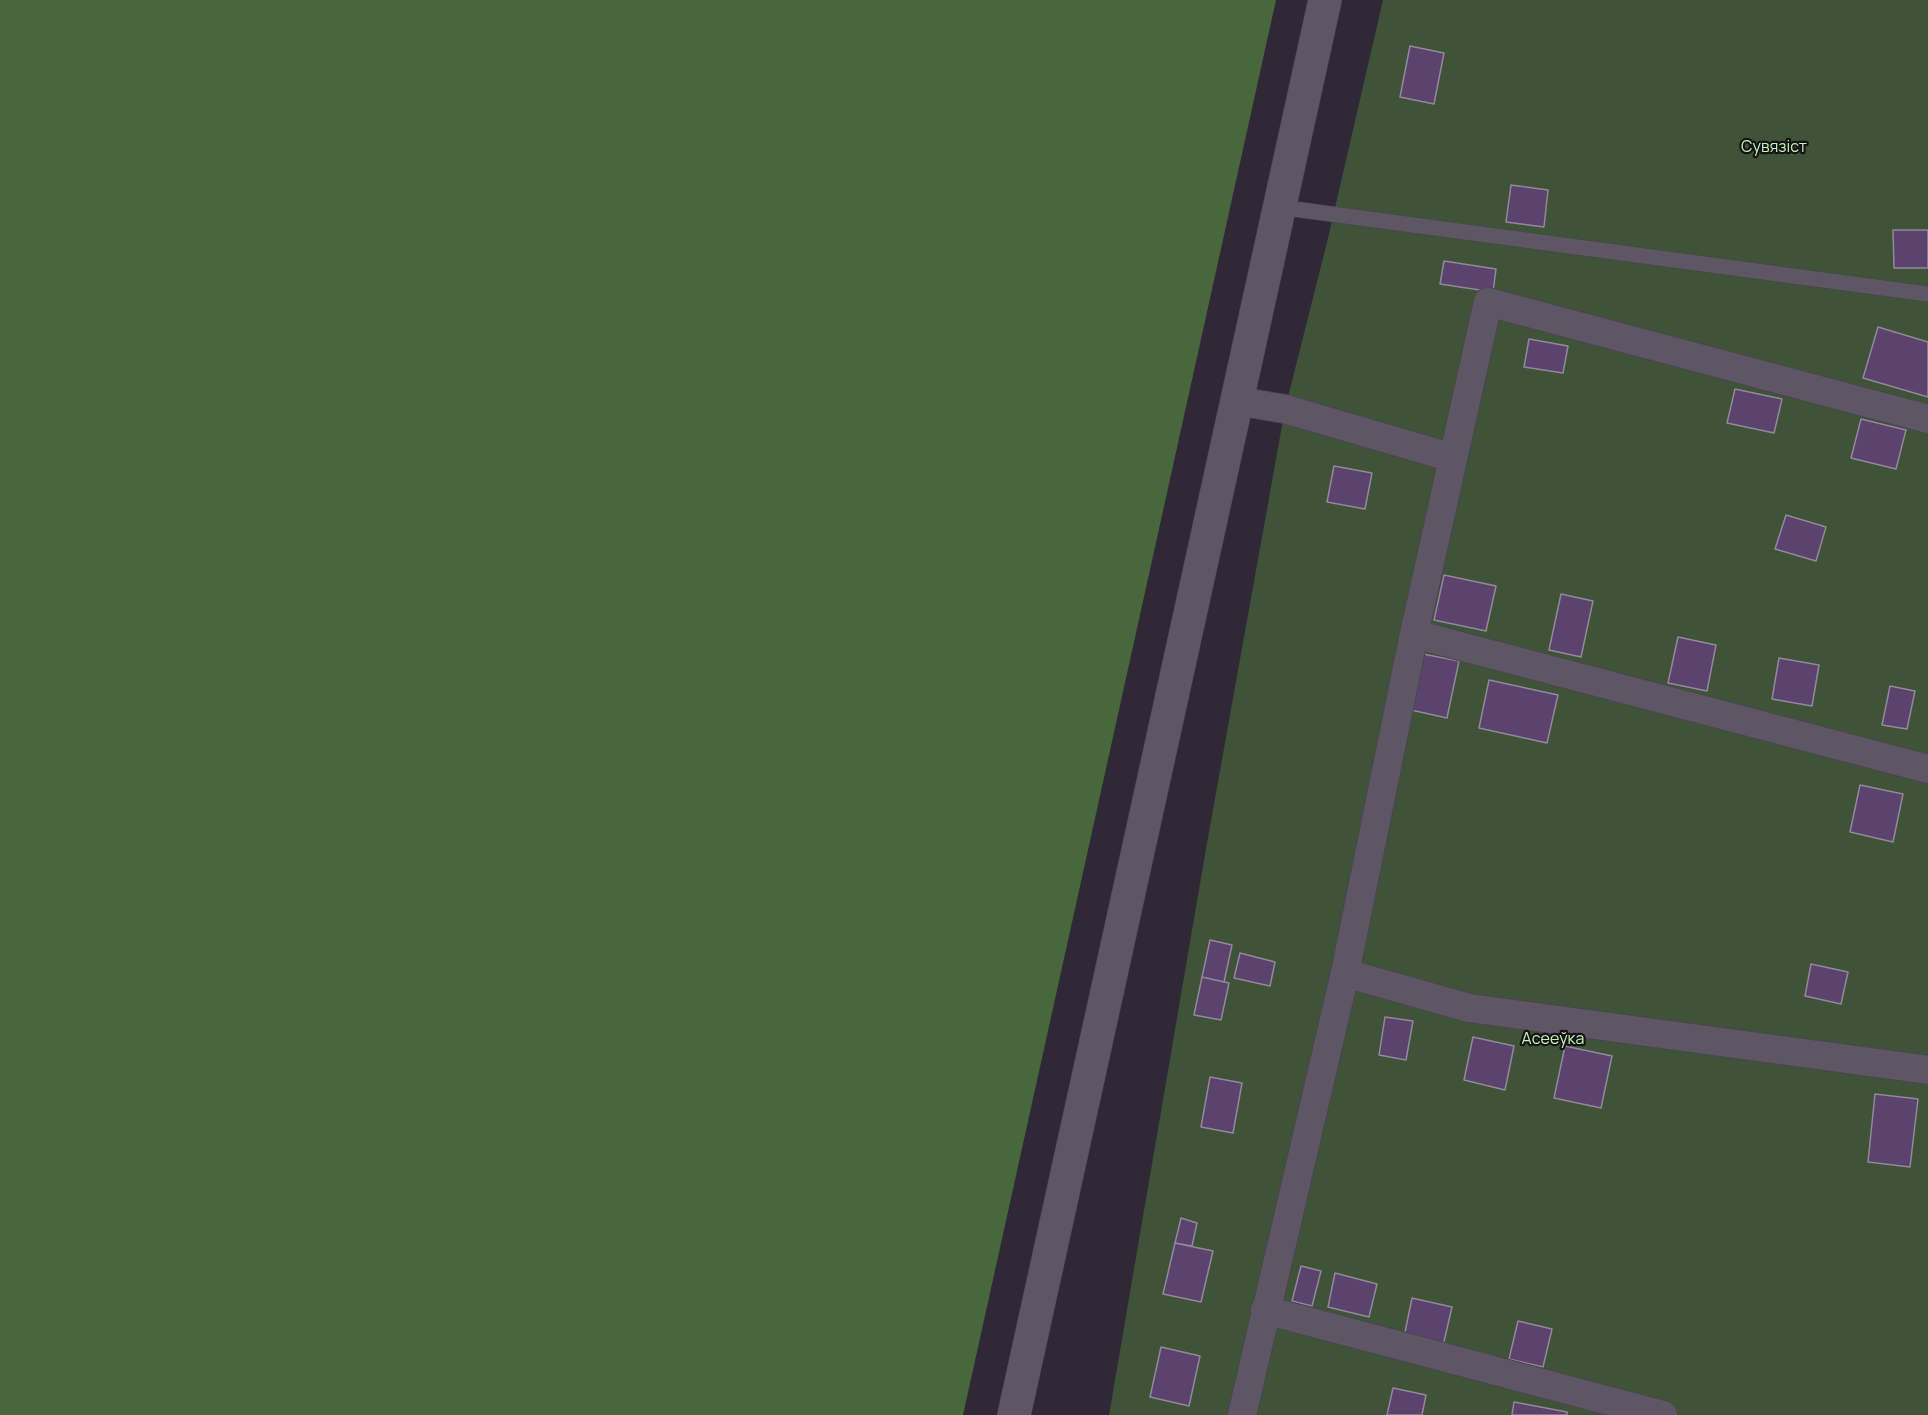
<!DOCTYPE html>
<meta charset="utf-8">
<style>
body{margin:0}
canvas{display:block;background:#302836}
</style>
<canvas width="1928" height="1415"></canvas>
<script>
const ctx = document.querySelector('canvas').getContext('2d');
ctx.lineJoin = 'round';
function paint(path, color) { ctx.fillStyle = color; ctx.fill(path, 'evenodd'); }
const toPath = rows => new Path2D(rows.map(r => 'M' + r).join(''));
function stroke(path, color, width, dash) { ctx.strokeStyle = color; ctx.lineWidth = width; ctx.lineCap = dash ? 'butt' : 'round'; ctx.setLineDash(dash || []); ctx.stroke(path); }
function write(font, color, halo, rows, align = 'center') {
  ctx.font = font + ' Manrope,sans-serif'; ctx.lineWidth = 4.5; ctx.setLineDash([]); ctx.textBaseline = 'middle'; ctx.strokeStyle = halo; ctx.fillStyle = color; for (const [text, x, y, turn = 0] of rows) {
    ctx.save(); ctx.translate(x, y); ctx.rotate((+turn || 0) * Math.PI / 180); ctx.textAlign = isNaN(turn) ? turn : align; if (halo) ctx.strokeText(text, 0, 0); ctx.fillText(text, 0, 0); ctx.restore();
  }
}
paint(toPath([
 [1383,0,1928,0,1928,1415,1109,1415,1207,843,1285,409,1328,238]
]), '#3e5337');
paint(toPath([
 [0,0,1276,0,963,1415,0,1415]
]), '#48673d');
const building = toPath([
 [1410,46,1444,53,1434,104,1400,97,1410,46],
 [1511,185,1548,190,1544,227,1506,222,1511,185],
 [1893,230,1928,230,1928,268,1894,268,1893,230],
 [1444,261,1496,269,1493,292,1440,284,1444,261],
 [1878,327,1928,342,1928,397,1863,378,1878,327],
 [1529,339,1568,346,1563,373,1524,367,1529,339],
 [1735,389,1782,399,1774,433,1727,423,1735,389],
 [1861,419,1906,430,1896,469,1851,458,1861,419],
 [1334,466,1372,473,1365,509,1327,502,1334,466],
 [1786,515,1826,527,1816,561,1775,549,1786,515],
 [1444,575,1496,586,1486,631,1434,620,1444,575],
 [1561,594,1593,601,1581,657,1549,650,1561,594],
 [1678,637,1716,645,1707,691,1668,683,1678,637],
 [1423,654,1459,661,1447,718,1411,710,1423,654],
 [1779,658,1819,665,1812,706,1772,699,1779,658],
 [1489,680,1558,695,1547,743,1479,728,1489,680],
 [1890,686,1915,691,1907,729,1882,725,1890,686],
 [1860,785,1903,794,1893,842,1850,832,1860,785],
 [1210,940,1232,945,1224,982,1202,977,1210,940],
 [1240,953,1275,962,1270,986,1234,978,1240,953],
 [1811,964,1848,972,1841,1004,1805,996,1811,964],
 [1202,977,1229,983,1221,1020,1194,1015,1202,977],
 [1385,1017,1413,1021,1406,1060,1379,1055,1385,1017],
 [1473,1037,1514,1046,1505,1090,1464,1080,1473,1037],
 [1565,1046,1612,1056,1601,1108,1554,1098,1565,1046],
 [1210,1077,1242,1083,1233,1133,1201,1127,1210,1077],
 [1875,1094,1918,1099,1910,1167,1868,1162,1875,1094],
 [1181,1218,1197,1223,1192,1246,1175,1243,1181,1218],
 [1175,1243,1213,1251,1201,1302,1163,1294,1175,1243],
 [1301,1266,1321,1271,1312,1306,1292,1301,1301,1266],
 [1335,1273,1377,1284,1369,1317,1328,1307,1335,1273],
 [1412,1298,1452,1307,1443,1346,1404,1337,1412,1298],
 [1518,1321,1552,1329,1543,1367,1509,1359,1518,1321],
 [1161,1347,1200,1356,1189,1406,1150,1397,1161,1347],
 [1393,1388,1426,1395,1422,1415,1387,1415,1393,1388],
 [1514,1402,1567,1412,1567,1415,1512,1415,1514,1402]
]);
paint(building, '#5c436d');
stroke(building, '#92889a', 1.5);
const service = toPath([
 [1279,207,1928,294]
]);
const minor = toPath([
 [1237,401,1285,409,1453,458],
 [1414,634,1928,769],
 [1345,973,1469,1008,1928,1070],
 [1265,1310,1663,1415],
 [1242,1415,1345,973,1414,634,1488,302,1928,419]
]);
const tertiary = toPath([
 [1014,1415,1325,0]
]);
stroke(service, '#4d4651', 16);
stroke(minor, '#4d4651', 30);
stroke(tertiary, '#4d4651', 34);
stroke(service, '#5f5665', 15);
stroke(minor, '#5f5665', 28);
stroke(tertiary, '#5f5665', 33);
write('16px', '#c1f4b0', '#161319', [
 ["Сувязіст",1774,148],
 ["Асееўка",1553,1040]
]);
</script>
